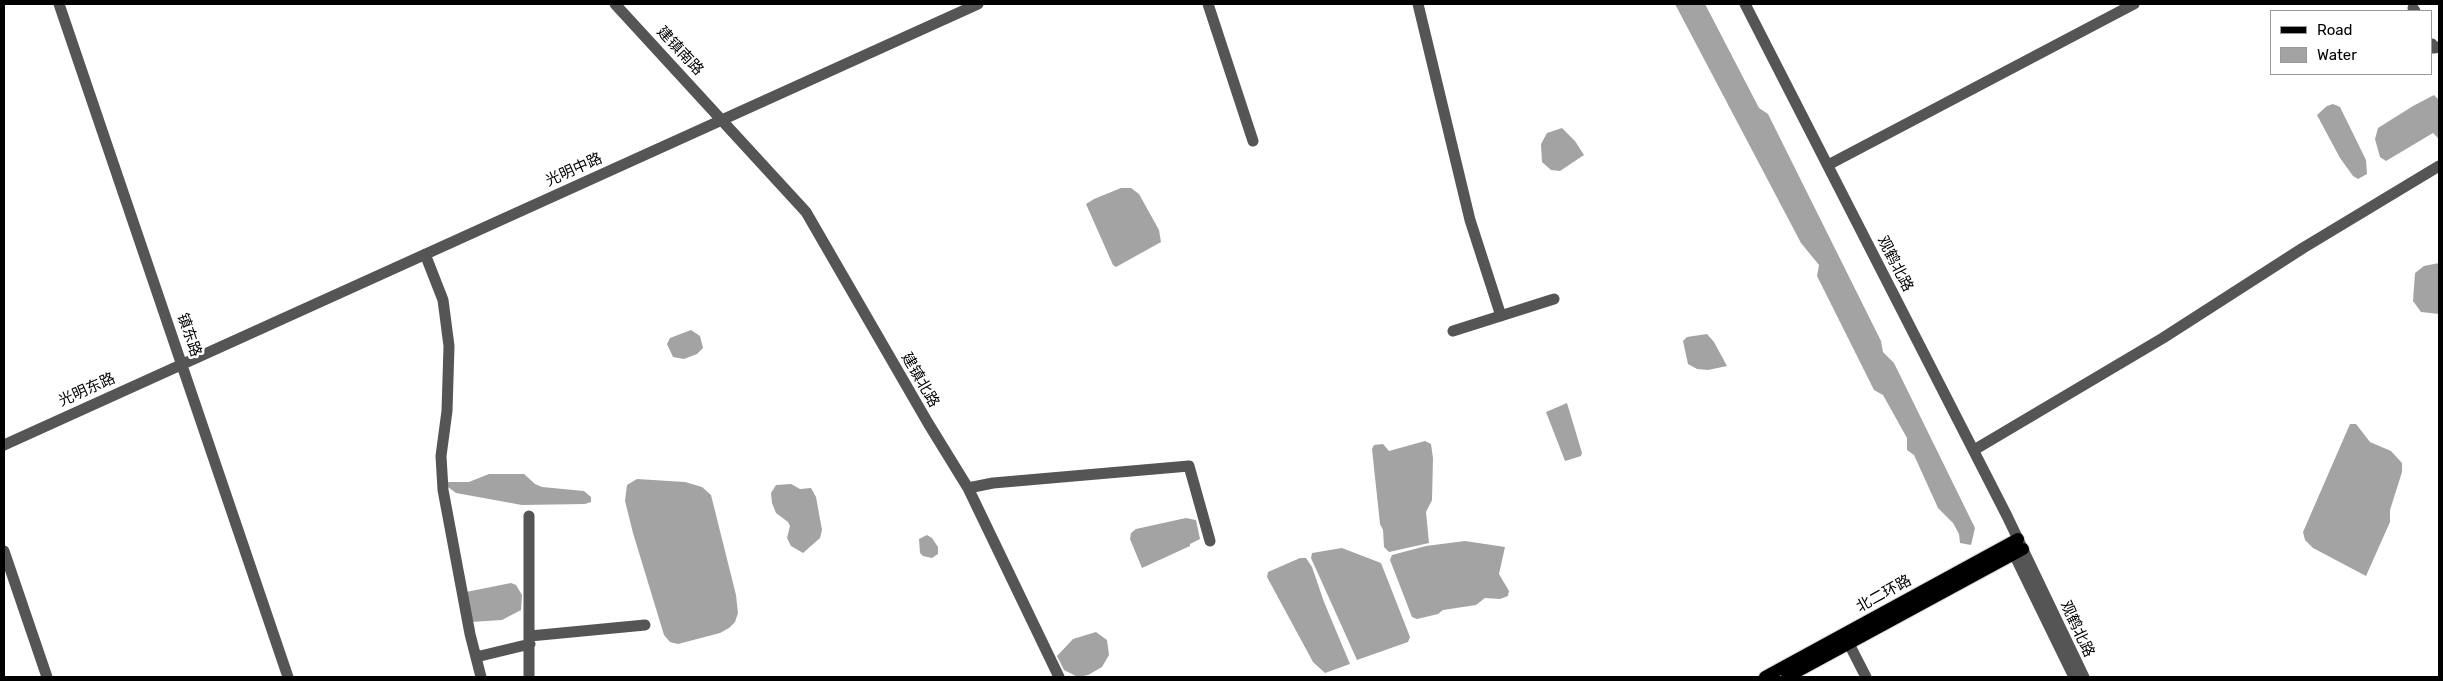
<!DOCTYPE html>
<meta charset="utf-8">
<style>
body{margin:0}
#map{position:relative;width:2443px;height:681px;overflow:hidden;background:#fff;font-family:Rubik,sans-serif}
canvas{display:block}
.frame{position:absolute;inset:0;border:5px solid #000;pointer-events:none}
.legend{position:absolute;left:2270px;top:10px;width:162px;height:65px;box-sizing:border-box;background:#fff;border:1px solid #999;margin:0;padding:6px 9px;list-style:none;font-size:15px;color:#000}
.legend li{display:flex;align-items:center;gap:10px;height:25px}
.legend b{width:25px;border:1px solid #999}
</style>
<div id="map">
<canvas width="2443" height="681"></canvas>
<div class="frame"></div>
<ul class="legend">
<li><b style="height:6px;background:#000"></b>Road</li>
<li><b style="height:14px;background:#a3a3a3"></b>Water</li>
</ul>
</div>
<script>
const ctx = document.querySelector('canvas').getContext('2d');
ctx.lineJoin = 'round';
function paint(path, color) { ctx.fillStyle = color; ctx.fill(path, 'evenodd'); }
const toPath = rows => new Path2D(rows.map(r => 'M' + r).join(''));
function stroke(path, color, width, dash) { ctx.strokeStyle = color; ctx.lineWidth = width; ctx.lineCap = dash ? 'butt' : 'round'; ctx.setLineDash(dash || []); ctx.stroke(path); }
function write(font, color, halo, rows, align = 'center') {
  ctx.font = font + ' Rubik,"Noto Sans SC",sans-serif'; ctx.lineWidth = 5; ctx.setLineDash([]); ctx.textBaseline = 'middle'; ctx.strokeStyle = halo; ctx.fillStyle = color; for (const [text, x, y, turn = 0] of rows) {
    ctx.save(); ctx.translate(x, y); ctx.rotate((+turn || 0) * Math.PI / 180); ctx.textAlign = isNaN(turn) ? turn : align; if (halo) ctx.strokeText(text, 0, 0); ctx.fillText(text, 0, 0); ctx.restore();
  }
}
paint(toPath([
 [1675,4,1705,4,1759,108,1768,114,1881,341,1883,352,1894,363,1975,528,1971,545,1960,543,1959,534,1953,523,1938,508,1914,455,1907,450,1907,438,1883,395,1874,390,1817,276,1819,265,1801,243],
 [2434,95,2439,100,2439,139,2433,133,2386,161,2380,157,2375,139,2378,128,2413,106],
 [2333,104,2340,107,2366,160,2367,174,2358,179,2353,176,2340,158,2317,115,2327,106],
 [1562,128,1575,141,1584,155,1560,171,1551,170,1542,162,1541,144,1547,133],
 [1121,188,1131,188,1139,194,1159,230,1161,242,1116,267,1113,265,1086,204,1094,199],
 [2439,263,2439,314,2421,312,2413,301,2415,273,2424,266],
 [691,330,700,336,703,348,697,354,684,359,673,357,667,344,670,338],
 [1707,334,1714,342,1727,366,1708,370,1697,369,1688,364,1683,341,1687,337],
 [1567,403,1582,453,1581,456,1565,461,1546,412],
 [2350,424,2356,424,2370,442,2391,451,2402,463,2402,472,2390,510,2390,522,2366,576,2313,548,2305,540,2303,532],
 [1425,441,1431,444,1433,458,1432,500,1426,512,1429,543,1389,552,1384,547,1383,530,1380,524,1372,449,1374,445,1383,444,1389,451],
 [489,474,524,474,535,484,542,487,584,491,591,497,591,502,585,504,522,505,456,493,448,487,446,482,469,482],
 [637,479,685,482,702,487,711,495,736,595,738,613,735,622,729,628,720,633,678,644,670,642,664,635,633,533,625,501,627,485],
 [791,484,800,489,811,488,816,497,822,530,820,538,803,553,791,546,787,538,790,526,788,522,776,513,772,503,771,493,776,485],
 [1186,518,1196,520,1200,539,1190,544,1190,546,1142,568,1130,539,1131,533,1136,529],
 [927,535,932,538,938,547,938,554,932,558,923,556,920,553,919,539],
 [1465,541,1505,547,1499,574,1509,591,1508,596,1500,599,1485,598,1476,605,1443,610,1438,614,1417,619,1412,617,1390,560,1392,555,1426,546],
 [1342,548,1381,563,1410,637,1408,642,1357,660,1311,558,1312,553],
 [1300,558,1306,558,1312,567,1324,602,1350,664,1325,673,1313,662,1267,577,1268,572],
 [511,583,516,585,522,595,521,610,502,620,471,622,466,592],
 [1096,632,1107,640,1109,655,1102,667,1088,675,1078,677,1064,670,1057,656,1073,639]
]), '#a3a3a3');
const major = toPath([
 [1765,677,2018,539],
 [1787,677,2023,549]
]);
stroke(major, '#dbdbdb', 14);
stroke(toPath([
 [59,4,288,677],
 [615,4,806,212,928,423,968,488,1059,677],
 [1208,4,1253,141],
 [1418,4,1470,220,1501,316],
 [1745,4,2007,516,2084,677],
 [2413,8,2415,11],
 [2432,44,2434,48,2439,47],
 [1828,165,2134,4],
 [425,254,443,300,449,346,447,411,441,456,443,490,470,634,481,677],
 [1453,331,1554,299],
 [4,445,978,4],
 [1974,450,2163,338,2303,248,2439,166],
 [968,488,993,483,1189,466,1210,541],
 [529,516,529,677],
 [2016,545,2014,554,2074,677],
 [4,551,47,677],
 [530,636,645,625],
 [1845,636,1866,677],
 [476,657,530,644]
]), '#555', 11);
stroke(major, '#000', 12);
write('15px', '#000', '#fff', [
 ["建镇南路",680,51,47],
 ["光明中路",574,170,-24],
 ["观鹤北路",1895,264,63],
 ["镇东路",189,335,71],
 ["建镇北路",920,380,60],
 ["光明东路",87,390,-24],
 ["北二环路",1884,594,-29],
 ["观鹤北路",2077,629,65]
]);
</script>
